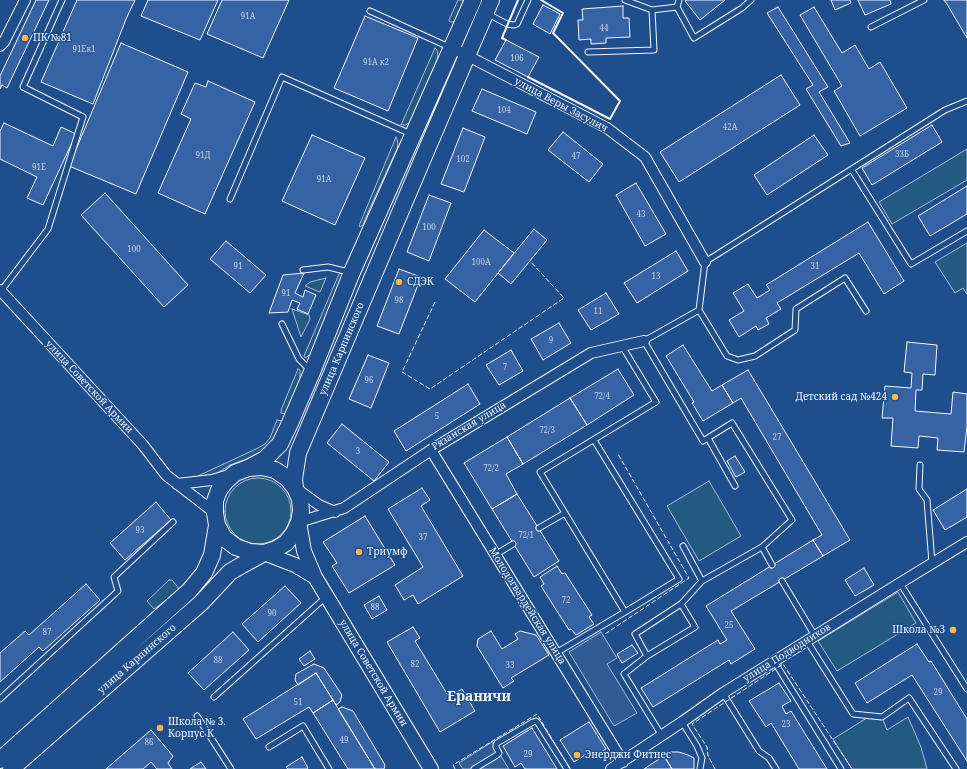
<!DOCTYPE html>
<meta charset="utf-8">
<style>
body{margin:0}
canvas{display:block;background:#1f4e8c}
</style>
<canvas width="967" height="769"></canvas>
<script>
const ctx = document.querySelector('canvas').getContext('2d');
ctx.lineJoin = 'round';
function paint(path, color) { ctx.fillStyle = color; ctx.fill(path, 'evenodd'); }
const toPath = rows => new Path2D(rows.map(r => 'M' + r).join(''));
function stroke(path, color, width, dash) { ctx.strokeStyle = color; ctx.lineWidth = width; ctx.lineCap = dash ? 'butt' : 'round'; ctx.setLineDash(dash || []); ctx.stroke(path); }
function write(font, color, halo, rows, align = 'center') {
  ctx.font = font + ' "Noto Serif",serif'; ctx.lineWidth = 3; ctx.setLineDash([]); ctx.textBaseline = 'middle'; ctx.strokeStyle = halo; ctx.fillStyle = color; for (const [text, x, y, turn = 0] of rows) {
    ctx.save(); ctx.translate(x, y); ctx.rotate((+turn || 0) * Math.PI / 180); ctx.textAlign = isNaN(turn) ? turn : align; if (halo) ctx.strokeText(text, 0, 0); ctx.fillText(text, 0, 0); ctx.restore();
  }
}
const green = toPath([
 [458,0,464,0,456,20,452,22,450,22,449,20,458,0],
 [435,48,437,50,438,56,437,60,412,119,406,125,401,125,435,48],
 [396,137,398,143,397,149,369,210,363,225,360,227,359,226,396,137],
 [967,149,967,180,892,224,879,202,967,149],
 [967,243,967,294,963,288,955,293,935,262,967,243],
 [341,273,343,274,311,354,305,358,304,356,339,274,341,273],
 [326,278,320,292,305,286,310,282,326,278],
 [292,309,309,315,310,319,301,337,292,309],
 [298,369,300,370,300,379,297,387,286,414,281,413,281,410,298,369],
 [277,420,282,421,279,428,274,439,263,452,252,457,230,465,213,476,197,477,198,476,258,448,265,444,270,438,277,420],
 '225 511a33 33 0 1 1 66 0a33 33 0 1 1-66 0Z',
 [709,481,741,536,699,561,667,506,709,481],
 [169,580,172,580,180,590,154,609,147,601,169,580],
 [898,592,916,623,837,671,818,641,898,592],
 [870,716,882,717,887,730,908,717,921,747,927,769,852,769,833,739,870,716]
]);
paint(green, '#245a82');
stroke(green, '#a8bbd7', 1);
const parking = toPath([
 [601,632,617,658,607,664,637,713,614,726,569,652,601,632],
 [492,742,509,769,463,769,459,763,492,742]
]);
paint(parking, '#305b95');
stroke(parking, '#a8bbd7', 1);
const building = toPath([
 [36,0,49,0,7,88,2,85,0,89,0,76,36,0],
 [77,0,135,0,126,19,93,104,41,82,77,0],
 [148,0,218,0,200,40,141,16,148,0],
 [222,0,289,0,263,58,207,34,222,0],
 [686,0,725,0,700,20,685,1,686,0],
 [831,0,850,0,851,3,835,10,831,0],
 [858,0,890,0,891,4,865,15,858,0],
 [944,0,967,0,967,38,947,4,944,0],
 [543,5,560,14,550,34,533,24,543,5],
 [623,6,623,18,629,18,630,37,606,38,606,43,591,44,591,39,579,40,578,20,583,20,582,9,623,6],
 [778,7,828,87,819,92,850,143,841,146,806,89,813,85,767,13,778,7],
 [814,7,842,53,855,45,869,69,880,62,907,108,860,136,834,91,842,86,800,15,814,7],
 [365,16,418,38,388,111,334,88,365,16],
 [506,40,539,57,528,77,495,60,506,40],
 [121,43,188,72,136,194,69,166,121,43],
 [781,75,800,105,679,182,660,152,781,75],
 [208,81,255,102,205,214,158,193,191,119,181,114,195,83,206,87,208,81],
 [482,89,536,112,527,134,472,111,482,89],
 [4,123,53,146,61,127,76,134,43,205,27,198,37,177,0,159,0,131,4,123],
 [932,125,942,142,872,185,862,168,932,125],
 [463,128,485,137,464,192,441,184,463,128],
 [563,132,603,164,589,182,548,150,563,132],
 [312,135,365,158,335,225,282,201,312,135],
 [814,135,828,155,767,195,754,175,814,135],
 [636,183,666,234,645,246,616,195,636,183],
 [967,186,967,214,930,236,918,216,967,186],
 [105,193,188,285,164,307,81,215,105,193],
 [429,195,451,203,429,261,407,252,429,195],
 [868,222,904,281,884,294,859,253,777,303,781,309,766,318,769,324,758,330,756,326,739,337,729,320,744,311,733,293,748,284,757,298,770,290,766,285,868,222],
 [534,229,547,240,511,284,498,273,534,229],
 [484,230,514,253,475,302,445,279,484,230],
 [226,241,266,275,250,293,210,259,226,241],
 [676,251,688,271,637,303,624,283,676,251],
 [399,269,421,277,399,334,377,326,399,269],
 [304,273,295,293,303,297,305,290,316,295,308,314,297,309,300,303,292,300,288,312,269,313,283,275,304,273],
 [606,293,619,314,591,330,578,310,606,293],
 [559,323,571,343,543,360,531,339,559,323],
 [907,342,937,345,935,375,923,374,922,390,916,390,915,411,951,414,953,392,967,394,967,426,964,452,937,450,938,438,919,436,918,448,891,446,893,418,882,418,885,386,911,388,912,373,904,372,907,342],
 [683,345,712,391,722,385,733,403,703,421,692,403,694,402,666,356,683,345],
 [511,350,523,371,499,385,486,365,511,350],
 [368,355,389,363,371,408,349,399,368,355],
 [618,369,634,395,587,425,570,398,618,369],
 [748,370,850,540,823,556,813,540,822,535,741,398,733,403,722,385,748,370],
 [468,384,480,404,406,451,394,431,468,384],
 [570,398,587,425,523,464,507,437,570,398],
 [342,424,389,462,374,481,327,443,342,424],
 [507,437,523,464,506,474,517,494,492,509,464,463,507,437],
 [735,456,745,472,736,477,727,461,735,456],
 [422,488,430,500,421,506,463,576,418,604,413,595,404,600,395,585,423,567,388,509,422,488],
 [967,489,967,517,945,530,933,510,967,489],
 [517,494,559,561,534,577,492,509,517,494],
 [156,502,171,520,125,560,110,543,156,502],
 [365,516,395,565,349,593,332,566,337,563,323,542,365,516],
 [813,540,823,556,731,611,755,649,731,664,729,660,653,707,641,688,718,640,720,644,727,640,706,606,813,540],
 [557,566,562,574,565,573,592,615,589,617,594,624,576,635,571,629,569,630,541,586,544,584,540,577,557,566],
 [864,568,874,585,855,596,845,580,864,568],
 [86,584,100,600,43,651,39,647,0,682,0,653,25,631,29,635,86,584],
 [285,586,301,603,258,642,242,624,285,586],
 [379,596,387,610,372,619,364,605,379,596],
 [413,627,420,638,415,641,449,697,462,689,475,711,440,732,387,642,413,627],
 [491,631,502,649,518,639,515,634,520,631,536,635,549,655,511,678,514,681,503,688,477,646,478,639,491,631],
 [233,632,249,650,204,690,188,673,233,632],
 [917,644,929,662,931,661,967,719,967,761,912,675,867,703,855,683,917,644],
 [632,645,638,653,622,663,617,654,632,645],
 [310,651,315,659,304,666,299,659,310,651],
 [314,664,324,668,342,695,340,702,336,705,316,673,298,685,295,680,296,674,314,664],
 [316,673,333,700,313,713,309,707,256,739,243,719,316,673],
 [779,683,791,701,782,706,786,714,791,711,827,769,799,769,771,723,766,727,749,701,779,683],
 [333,700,336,705,375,769,348,769,313,713,333,700],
 [342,707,353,711,385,765,384,769,375,769,338,709,342,707],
 [589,722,606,749,592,758,588,753,574,762,560,740,589,722],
 [532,728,557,769,525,769,521,763,515,767,503,746,532,728],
 [151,730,173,756,168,763,172,769,157,769,151,762,143,769,106,769,151,730],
 [671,752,679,752,688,755,694,758,694,769,672,769,664,756,671,752],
 [664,756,672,769,644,769,664,756],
 [302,757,308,768,307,769,288,769,286,767,302,757],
 [201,762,206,769,190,769,201,762]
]);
paint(building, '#3563a3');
stroke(building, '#f2f6ff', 1);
const lane = toPath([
 [625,0,652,10,677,7,679,0],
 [677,7,694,38,742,8,751,0],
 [370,11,449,47],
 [488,14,507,24,514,25,517,24,528,0],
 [871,27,924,0],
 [588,52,654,50,652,10],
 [852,170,911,264,967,231],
 [230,199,282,77,411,134],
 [303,270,328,267,349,272],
 [1,291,48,229,83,117,23,87,62,0],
 [699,310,727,356,738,360,755,356,795,330,796,309,845,278,866,311],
 [282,324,299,359,310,370],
 [708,438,735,486],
 [594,440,679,579,625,612],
 [920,465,919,489,927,500,932,563],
 [539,528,565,513],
 [762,547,772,565],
 [495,555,513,544],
 [702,581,762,547,792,520,732,423,703,441,644,341,699,310,705,262,945,110,967,101],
 [782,581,815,636],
 [900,583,967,689],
 [807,641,853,714,882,717,909,698,956,769],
 [556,653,625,612,540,472,656,402,622,346],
 [647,656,635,634,681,604,702,581,683,546],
 [774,661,841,769],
 [723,693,759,751,769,758,776,769],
 [214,697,326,597],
 [0,699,118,591,114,577,173,522],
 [197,716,231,769],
 [682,722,697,746,702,758,700,769],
 [662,736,624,674,647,656,695,627,681,604],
 [269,747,303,726,329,769],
 [474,769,497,755,499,753,496,747,496,745,497,743,533,722,536,721,538,723,567,769]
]);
const street = toPath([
 [0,46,4,42,25,0],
 [452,48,468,56,607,128,645,157,705,262],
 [0,290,143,445,166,475,215,513],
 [431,450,623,762],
 [177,484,212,480,232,474],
 [297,489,319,505,335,512],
 [299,522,344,508,431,450,591,353,644,341],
 [611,769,682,722,723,693,900,583,967,542]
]);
const secondary = toPath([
 [299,522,304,551,315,577,431,769],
 [264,553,295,565,315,577]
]);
const primary = toPath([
 [249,468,262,467,275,470,287,478,295,488],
 [264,553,250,552,236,547,224,538,217,525,215,513,215,501,219,490,226,481,235,473,248,468,265,459,280,444,290,423,312,372,352,272,473,0],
 [0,760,189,591,204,573,212,555,217,525],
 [11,769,201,603,230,572,242,565,264,553,276,549,286,543,294,533,299,522,301,511,300,499,295,488,294,479,298,453,427,149,491,0]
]);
stroke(lane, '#f2f6ff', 7);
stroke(street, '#f2f6ff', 12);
stroke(secondary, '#f2f6ff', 16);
stroke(primary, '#f2f6ff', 18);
stroke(lane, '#1f4e8c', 5);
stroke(street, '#1f4e8c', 10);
stroke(secondary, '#1f4e8c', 14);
stroke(primary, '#1f4e8c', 16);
stroke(toPath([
 [435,302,402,372,430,389,564,298,530,261],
 [605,634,689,578,618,454],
 [455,769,453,765,537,714,570,769],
 [715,769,708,756,707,747,692,724,783,664,852,769]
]), '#f2f6ff', 1, [5, 2]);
stroke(toPath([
 [506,40,502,38,518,0],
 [528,77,610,119,620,101,553,33,563,13,541,0]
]), '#f2f6ff', 2);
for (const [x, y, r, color] of [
 [25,38,4,"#ffb74d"],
 [399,282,4,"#ffb74d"],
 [895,397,4,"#ffb74d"],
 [359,552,4,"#ffb74d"],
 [953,630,4,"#ffb74d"],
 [160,728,4,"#ffb74d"],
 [577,755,4,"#ffb74d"]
]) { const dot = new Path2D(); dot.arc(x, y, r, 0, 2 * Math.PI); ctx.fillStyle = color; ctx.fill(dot); stroke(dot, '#1f4e8c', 1.5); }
write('8px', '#c3d1e8', null, [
 ["91А",248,17],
 ["44",604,29],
 ["91Ек1",84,50],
 ["106",517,59],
 ["91А к2",376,63],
 ["104",504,111],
 ["42А",730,128],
 ["33Б",902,155],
 ["91Д",203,156],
 ["47",576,157],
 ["102",463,160],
 ["91Е",39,168],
 ["91А",324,180],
 ["43",641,215],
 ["100",429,228],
 ["100",134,250],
 ["100А",481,263],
 ["91",238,267],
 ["31",815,267],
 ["13",656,277],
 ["91",286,294],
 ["98",399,301],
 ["11",598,312],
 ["9",551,341],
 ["7",505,368],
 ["96",369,381],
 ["72/4",602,397],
 ["5",437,417],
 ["72/3",547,431],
 ["27",777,438],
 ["3",358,452],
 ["72/2",491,469],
 ["93",140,531],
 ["72/1",526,536],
 ["37",423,538],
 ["72",566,601],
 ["88",375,608],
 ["90",272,614],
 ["25",729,626],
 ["87",47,633],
 ["88",218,661],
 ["82",415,665],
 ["33",510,666],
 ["29",938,693],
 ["51",298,703],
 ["23",786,725],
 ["49",344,741],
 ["86",149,743],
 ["29",528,755]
]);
write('10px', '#f2f6ff', '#1f4e8c', [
 ["ПК №81",33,38],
 ["СДЭК",407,282],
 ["Детский сад №424",887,397,"right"],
 ["Триумф",367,552],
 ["Школа №3",945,630,"right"],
 ["Школа № 3.",168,722],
 ["Корпус К",168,734],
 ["Энерджи Фитнес",585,755]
], 'left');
write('10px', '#f2f6ff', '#1f4e8c', [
 ["улица Веры Засулич",561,105,28],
 ["улица Карпинского",342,349,-67],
 ["улица Советской Армии",89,387,47],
 ["Рязанская улица",469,426,-31],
 ["Молодогвардейская улица",527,606,58],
 ["улица Подводников",787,653,-32],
 ["улица Карпинского",137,659,-41],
 ["улица Советской Армии",373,673,59]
]);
write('bold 14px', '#f2f6ff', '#1f4e8c', [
 ["Ераничи",479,697]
]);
</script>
